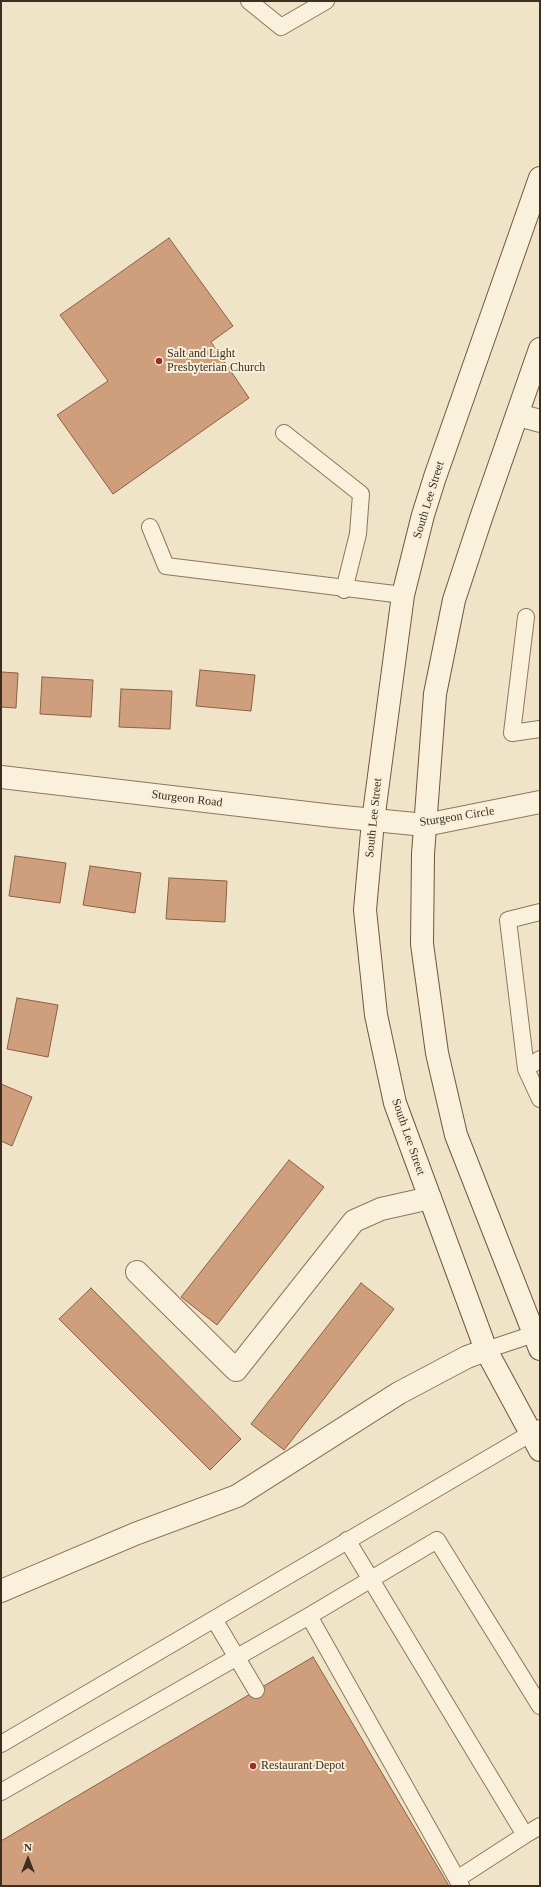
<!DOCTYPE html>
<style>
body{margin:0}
#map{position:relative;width:541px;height:1887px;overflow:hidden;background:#f0e4c8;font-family:Georgia,serif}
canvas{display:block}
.frame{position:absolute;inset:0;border:2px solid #3d2e20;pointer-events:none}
.north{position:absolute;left:8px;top:1839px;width:40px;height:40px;-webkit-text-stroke:3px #f7eed8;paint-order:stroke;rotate:0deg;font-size:11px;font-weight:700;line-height:16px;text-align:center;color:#3d2e20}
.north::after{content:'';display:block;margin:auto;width:14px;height:18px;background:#3d2e20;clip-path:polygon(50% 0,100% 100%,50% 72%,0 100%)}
</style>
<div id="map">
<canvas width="541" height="1887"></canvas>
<div class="frame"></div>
<div class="north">N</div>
</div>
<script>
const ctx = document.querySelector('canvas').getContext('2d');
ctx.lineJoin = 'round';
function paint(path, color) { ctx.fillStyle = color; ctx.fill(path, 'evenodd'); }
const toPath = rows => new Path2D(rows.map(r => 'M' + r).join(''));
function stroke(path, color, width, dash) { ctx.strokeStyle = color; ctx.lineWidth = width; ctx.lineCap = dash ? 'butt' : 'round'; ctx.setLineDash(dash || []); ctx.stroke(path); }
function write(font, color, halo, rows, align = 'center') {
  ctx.font = font + ' Georgia,serif'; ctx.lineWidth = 4; ctx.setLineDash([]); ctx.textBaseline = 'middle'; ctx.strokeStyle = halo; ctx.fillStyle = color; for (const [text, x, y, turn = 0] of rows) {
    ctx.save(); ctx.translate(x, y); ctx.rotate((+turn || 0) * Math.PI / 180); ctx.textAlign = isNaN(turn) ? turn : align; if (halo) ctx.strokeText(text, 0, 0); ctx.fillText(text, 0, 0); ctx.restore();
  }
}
const building = toPath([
 [169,238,233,326,211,342,249,398,113,494,57,415,108,381,60,315,169,238],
 [200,670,255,675,251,711,196,706,200,670],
 [1,672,18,673,16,708,1,707,1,672],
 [42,677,93,680,91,717,40,714,42,677],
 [121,689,172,691,170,729,119,727,121,689],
 [15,856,66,863,60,903,9,896,15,856],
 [90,866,141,873,135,913,83,905,90,866],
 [169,878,227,881,225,922,166,919,169,878],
 [17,998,58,1005,48,1057,7,1049,17,998],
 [1,1084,32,1097,12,1146,1,1141,1,1084],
 [289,1160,324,1187,217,1325,181,1297,289,1160],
 [361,1283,394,1309,284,1450,251,1424,361,1283],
 [91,1288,241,1439,210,1470,59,1319,91,1288],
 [313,1657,449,1886,1,1886,1,1841,313,1657]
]);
paint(building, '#cf9f7d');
stroke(building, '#8d5f41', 1);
const service = toPath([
 [249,1,281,27,326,1],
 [284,433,361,494,358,534,344,590],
 [150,527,166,566,403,595],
 [526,617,512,733,540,729],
 [540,912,508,920,526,1069,540,1099],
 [526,1069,540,1059],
 [486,1350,540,1332],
 [347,1540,525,1835,540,1826],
 [214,1619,256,1690],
 [1,1744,540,1428],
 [1,1792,309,1616],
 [457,1879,525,1835],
 [461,1886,309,1616,437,1540,540,1706]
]);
const minor = toPath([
 [518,415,540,421],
 [1,777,333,816,425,825,540,802],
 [137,1272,236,1370,354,1221,381,1209,430,1198],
 [1,1591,135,1534,237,1496,399,1393,467,1357,486,1350]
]);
const secondary = toPath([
 [540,178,435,477,423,515,403,595,373,821,365,910,376,1015,395,1103,486,1350,540,1450],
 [540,349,481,518,454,600,435,694,423,854,422,944,437,1053,456,1135,540,1349]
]);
stroke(service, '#8d765c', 18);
stroke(minor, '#8d765c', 24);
stroke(secondary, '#6f573f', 24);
stroke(service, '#faf1dc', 16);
stroke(minor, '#faf1dc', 22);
stroke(secondary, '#faf1dc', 22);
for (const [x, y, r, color] of [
 [159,361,4,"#9e2a2b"],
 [253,1766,4,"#9e2a2b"]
]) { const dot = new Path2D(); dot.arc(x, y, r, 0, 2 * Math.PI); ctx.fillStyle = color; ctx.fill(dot); stroke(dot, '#f7eed8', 1.5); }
write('12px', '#3d2e20', '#f7eed8', [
 ["Salt and Light",167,354],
 ["Presbyterian Church",167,368],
 ["Restaurant Depot",261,1766]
], 'left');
write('12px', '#3d2e20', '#f7eed8', [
 ["South Lee Street",429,500,-73],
 ["Sturgeon Road",187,799,7],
 ["Sturgeon Circle",457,817,-9],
 ["South Lee Street",374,818,-84],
 ["South Lee Street",408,1137,71]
]);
</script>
